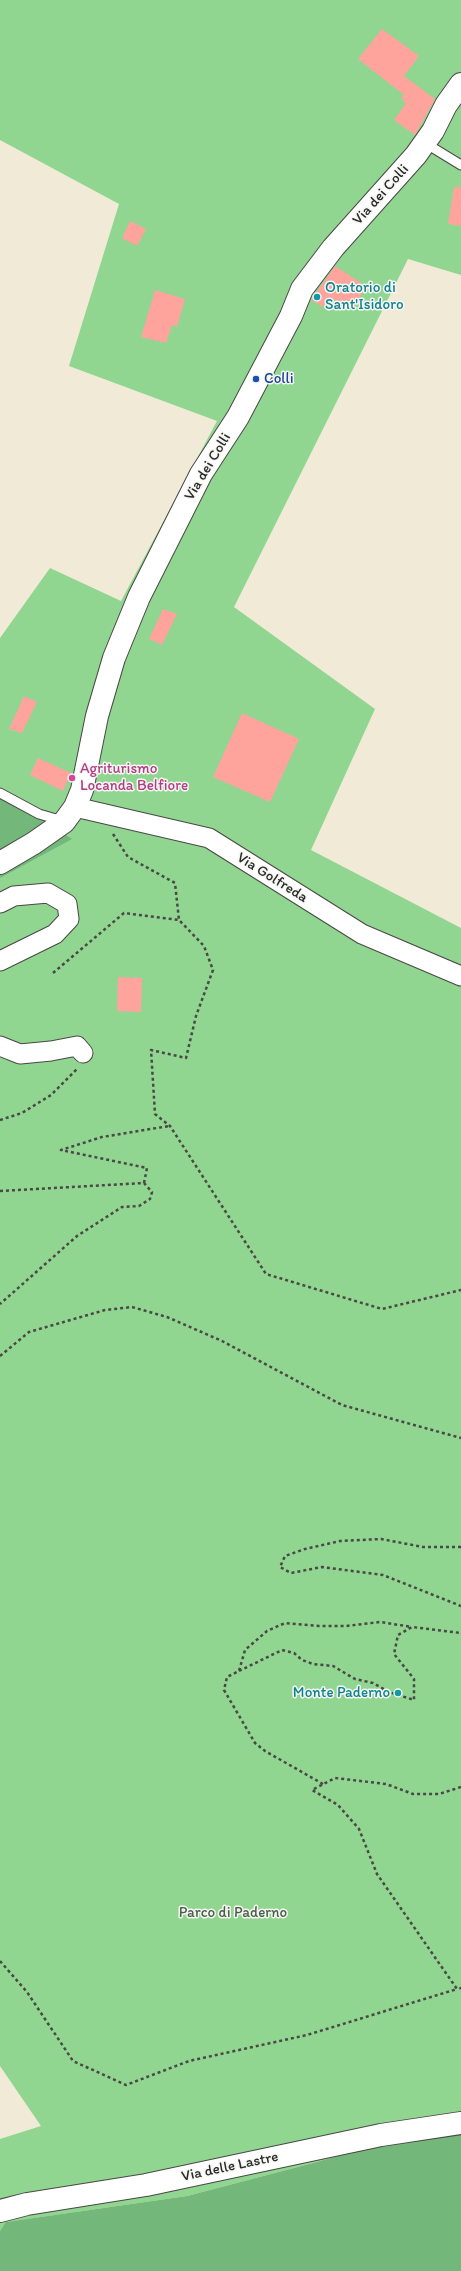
<!DOCTYPE html>
<style>
body{margin:0}
canvas{display:block;background:#f1ead6}
</style>
<canvas width="461" height="2271"></canvas>
<script>
const ctx = document.querySelector('canvas').getContext('2d');
ctx.lineJoin = 'round';
function paint(path, color) { ctx.fillStyle = color; ctx.fill(path, 'evenodd'); }
const toPath = rows => new Path2D(rows.map(r => 'M' + r).join(''));
function stroke(path, color, width, dash) { ctx.strokeStyle = color; ctx.lineWidth = width; ctx.lineCap = dash ? 'butt' : 'round'; ctx.setLineDash(dash || []); ctx.stroke(path); }
function write(font, color, halo, rows, align = 'center') {
  ctx.font = font + ' Itim,sans-serif'; ctx.lineWidth = 3; ctx.setLineDash([]); ctx.textBaseline = 'middle'; ctx.strokeStyle = halo; ctx.fillStyle = color; for (const [text, x, y, turn = 0] of rows) {
    ctx.save(); ctx.translate(x, y); ctx.rotate((+turn || 0) * Math.PI / 180); ctx.textAlign = isNaN(turn) ? turn : align; if (halo) ctx.strokeText(text, 0, 0); ctx.fillText(text, 0, 0); ctx.restore();
  }
}
paint(toPath([
 [0,0,461,0,461,275,408,259,234,607,375,709,311,850,461,928,461,2127,421,2132,313,2163,187,2196,7,2222,0,2231,0,2139,41,2126,0,2066,0,638,50,568,121,601,217,421,69,366,119,204,0,140]
]), '#90d690');
paint(toPath([
 [0,792,72,839,0,878],
 [461,2127,461,2271,0,2271,0,2231,6,2222,187,2196,313,2163,421,2132]
]), '#74b77a');
paint(toPath([
 [382,29,419,56,404,76,435,99,415,135,394,120,406,103,401,98,404,95,358,59],
 [454,187,461,187,461,226,448,224],
 [130,221,146,229,137,246,122,238],
 [335,266,366,286,353,310,329,297,323,307,311,300],
 [155,290,185,299,177,327,172,325,166,343,141,337],
 [163,609,177,614,162,645,149,639],
 [24,696,37,702,22,733,9,729],
 [242,713,299,739,270,802,213,777],
 [38,758,71,773,63,791,30,775],
 [118,977,142,978,141,1012,117,1011]
]), '#fea49c');
const service = toPath([
 [425,143,461,165],
 [0,793,39,814,63,821]
]);
const minor = toPath([
 [75,807,209,838,362,934,461,976],
 [0,903,14,896,48,893,67,904,69,919,55,934,0,961],
 [0,1046,20,1054,51,1051,77,1046,83,1053]
]);
const tertiary = toPath([
 [0,2211,27,2204,146,2185,381,2135,461,2123]
]);
const secondary = toPath([
 [0,863,34,843,64,822,75,807,82,790,97,716,114,658,139,597,201,474,238,417,291,316,302,289,333,248,416,155,433,131,446,105,461,84]
]);
stroke(service, '#494845', 11);
stroke(minor, '#494845', 21);
stroke(tertiary, '#494845', 24);
stroke(secondary, '#494845', 24);
stroke(toPath([
 [113,834,128,857,175,883,179,920,204,946,213,970,196,1016,186,1058,151,1050,155,1114,170,1126,266,1274,382,1309,461,1290],
 [53,973,124,913,179,920],
 [0,1120,22,1113,51,1095,78,1068],
 [144,1183,147,1168,61,1150,102,1137,169,1126],
 [0,1191,144,1183,152,1192,150,1199,139,1206,122,1207,77,1236,0,1304],
 [0,1356,29,1332,105,1310,132,1307,167,1317,222,1341,342,1405,461,1438],
 [461,1547,423,1547,381,1539,340,1541,305,1549,285,1556,280,1567,291,1573,322,1567,383,1575,461,1606],
 [239,1671,282,1650,294,1653,302,1660,313,1664,333,1666,355,1679,373,1683,389,1692,414,1700,414,1679,394,1654,398,1635,412,1627,461,1633],
 [323,1784,265,1751,255,1743,224,1690,227,1677,239,1671,245,1650,267,1631,285,1623,319,1626,346,1626,380,1622,412,1627],
 [461,1787,439,1794,413,1794,386,1784,335,1778,312,1790,338,1805,359,1829,377,1874,457,1989,461,1988],
 [0,1961,27,1992,73,2061,126,2085,189,2061,307,2035,457,1989]
]), '#494845', 2.5, [3, 3]);
stroke(service, '#fff', 9);
stroke(minor, '#fff', 19);
stroke(tertiary, '#fff', 22);
stroke(secondary, '#fff', 22);
for (const [x, y, r, color] of [
 [317,297,4,"#0f9aa8"],
 [256,379,4,"#1a4fb4"],
 [72,778,4,"#d1479c"],
 [398,1693,4,"#0f9aa8"]
]) { const dot = new Path2D(); dot.arc(x, y, r, 0, 2 * Math.PI); ctx.fillStyle = color; ctx.fill(dot); stroke(dot, '#f6f6f2', 1.5); }
write('15px', '#2b2b2b', '#f6f6f2', [
 ["Via dei Colli",381,195,-48],
 ["Via dei Colli",208,467,-59],
 ["Via Golfreda",272,878,32],
 ["Via delle Lastre",230,2167,-12]
]);
write('15px', '#0d838f', '#f6f6f2', [
 ["Oratorio di",325,288],
 ["Sant'Isidoro",325,305],
 ["Monte Paderno",390,1693,"right"]
], 'left');
write('15px', '#164399', '#f6f6f2', [
 ["Colli",264,379]
], 'left');
write('15px', '#b23c85', '#f6f6f2', [
 ["Agriturismo",80,769],
 ["Locanda Belfiore",80,786]
], 'left');
write('15px', '#495e49', '#f6f6f2', [
 ["Parco di Paderno",233,1913]
]);
</script>
